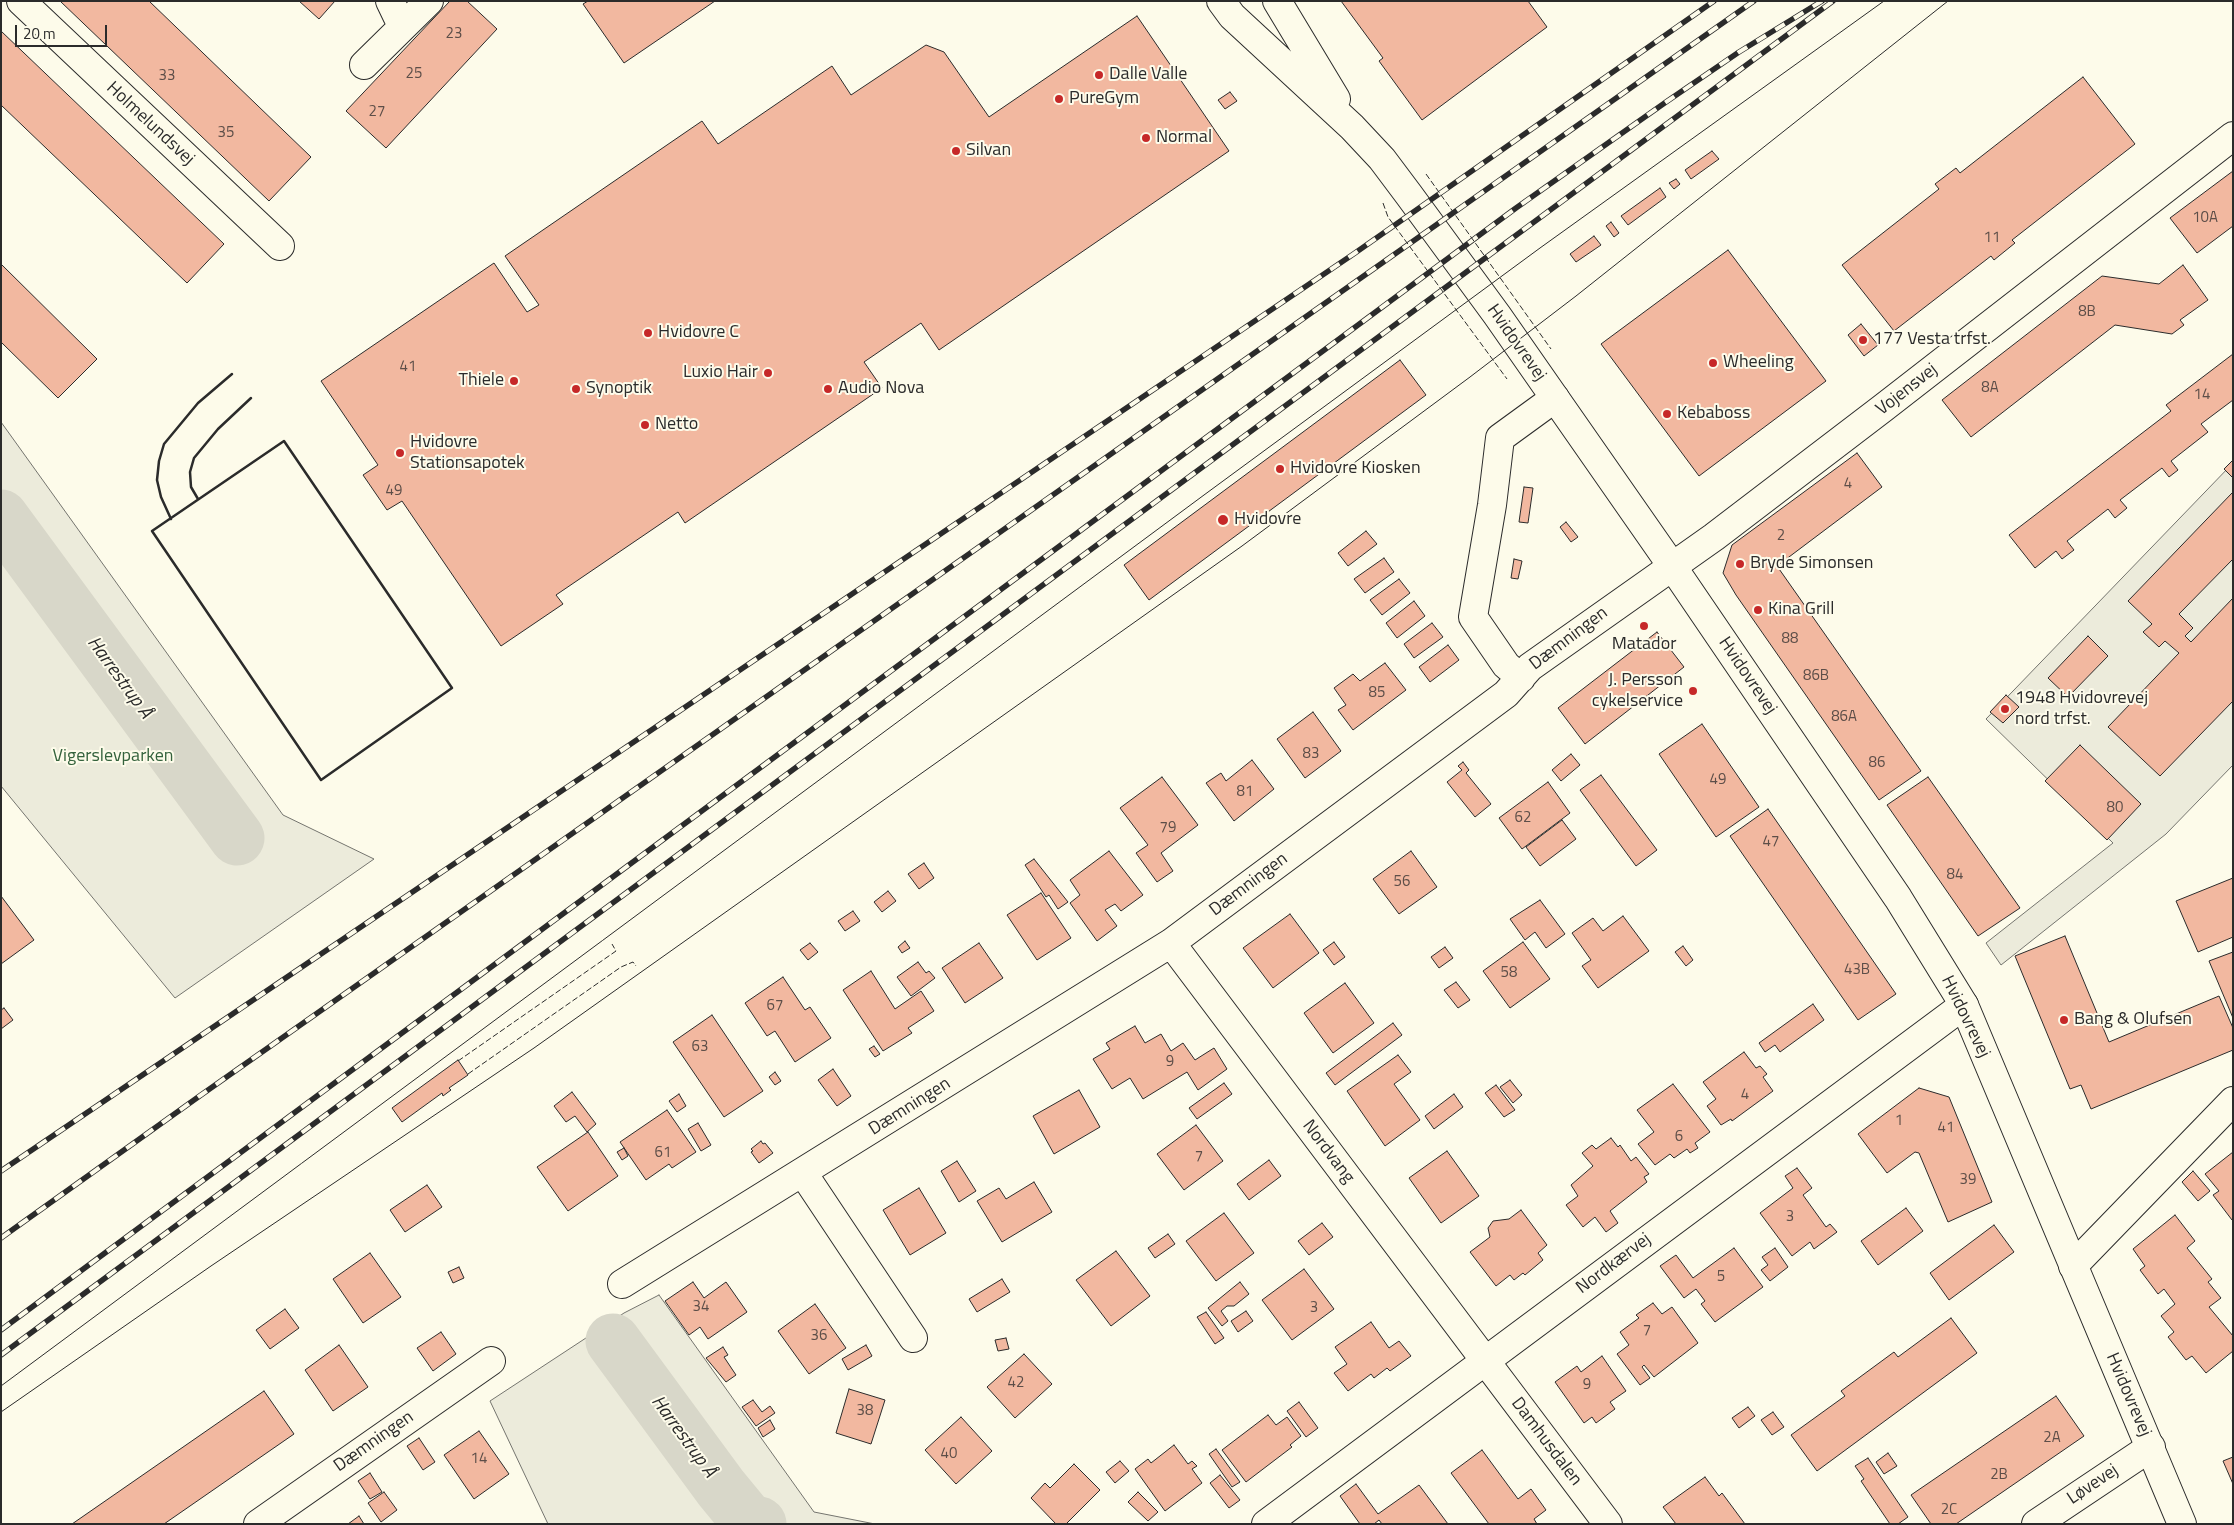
<!DOCTYPE html>
<meta charset="utf-8">
<style>
body{margin:0}
#map{position:relative;width:2234px;height:1525px;overflow:hidden;background:#fdfbea;font-family:"Titillium Web",sans-serif}
canvas{display:block}
.frame{position:absolute;inset:0;border:2px solid #2b2b2b;pointer-events:none}
.scale{position:absolute;left:15px;top:25px;width:92px;height:22px;box-sizing:border-box;border:2px solid #2b2b2b;border-top:0;padding-left:6px;font-size:15px;line-height:18px;white-space:nowrap;color:#2b2b2b;-webkit-text-stroke:4px #fdfbea;paint-order:stroke}
</style>
<div id="map">
<canvas width="2234" height="1525"></canvas>
<div class="frame"></div>
<div class="scale">20 m</div>
</div>
<script>
const ctx = document.querySelector('canvas').getContext('2d');
ctx.lineJoin = 'round';
function paint(path, color) { ctx.fillStyle = color; ctx.fill(path, 'evenodd'); }
const toPath = rows => new Path2D(rows.map(r => 'M' + r).join(''));
function stroke(path, color, width, dash) { ctx.strokeStyle = color; ctx.lineWidth = width; ctx.lineCap = dash ? 'butt' : 'round'; ctx.setLineDash(dash || []); ctx.stroke(path); }
function write(font, color, halo, rows, align = 'center') {
  ctx.font = font + ' "Titillium Web",sans-serif'; ctx.lineWidth = 4; ctx.setLineDash([]); ctx.textBaseline = 'middle'; ctx.strokeStyle = halo; ctx.fillStyle = color; for (const [text, x, y, turn = 0] of rows) {
    ctx.save(); ctx.translate(x, y); ctx.rotate((+turn || 0) * Math.PI / 180); ctx.textAlign = isNaN(turn) ? turn : align; if (halo) ctx.strokeText(text, 0, 0); ctx.fillText(text, 0, 0); ctx.restore();
  }
}
const green = toPath([
 [1,422,283,815,374,859,175,998,1,786,1,422],
 [2233,463,2233,765,2166,834,2001,965,1986,943,2113,843,1986,719,2233,463],
 [659,1295,814,1512,875,1524,548,1524,490,1401,624,1313,659,1295]
]);
paint(green, '#ecebdb');
stroke(green, '#74746e', 1);
stroke(toPath([
 [1,517,237,838],
 [613,1341,721,1488,749,1522,759,1524]
]), '#d8d7c9', 55);
const building = toPath([
 [60,1,149,1,311,157,269,201,60,1],
 [299,1,335,1,319,19,299,1],
 [450,1,467,1,497,29,386,148,346,111,450,1],
 [588,1,715,1,624,63,583,4,588,1],
 [1341,1,1528,1,1547,27,1422,120,1379,61,1383,58,1341,1],
 [1137,16,1229,151,939,350,921,323,864,362,882,388,685,523,678,512,556,595,563,604,501,646,402,501,387,510,363,475,378,465,321,381,494,263,527,312,539,305,505,256,702,121,718,144,832,66,851,95,926,45,944,52,989,117,1137,16],
 [1,31,224,244,187,283,1,105,1,31],
 [2083,77,2135,144,2012,240,2015,243,1994,260,1991,256,1894,331,1842,265,1939,189,1935,184,1956,168,1960,173,2083,77],
 [1230,92,1237,101,1225,109,1218,100,1230,92],
 [1712,151,1719,159,1691,179,1685,170,1712,151],
 [2233,171,2233,226,2197,253,2170,218,2233,171],
 [1676,179,1680,184,1674,189,1669,183,1676,179],
 [1660,188,1666,197,1628,225,1621,216,1660,188],
 [1611,222,1619,233,1614,237,1606,226,1611,222],
 [1594,236,1601,245,1576,262,1570,254,1594,236],
 [1728,250,1826,381,1699,476,1601,344,1728,250],
 [1,264,97,359,58,398,1,342,1,264],
 [2183,265,2208,300,2180,320,2184,325,2172,334,2115,325,1971,437,1942,400,2102,276,2159,284,2183,265],
 [1861,324,1878,345,1864,356,1848,335,1861,324],
 [2233,354,2233,400,2201,424,2208,432,2171,461,2178,470,2169,477,2162,468,2120,500,2127,508,2115,518,2108,509,2067,541,2074,550,2062,559,2056,551,2035,568,2009,535,2171,411,2166,405,2233,354],
 [1400,360,1426,395,1149,600,1124,565,1400,360],
 [1857,453,1882,487,1777,566,1921,771,1879,800,1736,595,1723,573,1732,545,1857,453],
 [2233,460,2233,478,2224,469,2233,460],
 [1524,487,1533,488,1528,523,1519,522,1524,487],
 [2233,492,2233,559,2179,614,2193,628,2185,636,2191,642,2233,598,2233,701,2160,776,2108,727,2179,653,2165,641,2159,647,2143,632,2152,624,2128,601,2233,492],
 [1566,522,1578,537,1571,542,1560,527,1566,522],
 [1366,531,1377,544,1348,566,1338,553,1366,531],
 [1384,558,1394,572,1365,593,1354,579,1384,558],
 [1514,559,1522,561,1518,579,1511,578,1514,559],
 [1399,579,1410,593,1382,615,1370,600,1399,579],
 [1414,601,1425,616,1397,638,1386,623,1414,601],
 [1432,623,1443,637,1414,658,1404,644,1432,623],
 [1657,632,1684,667,1585,744,1558,708,1657,632],
 [2088,636,2108,656,2068,697,2048,678,2088,636],
 [1448,645,1459,660,1430,682,1419,667,1448,645],
 [1385,663,1406,690,1353,730,1338,710,1346,705,1334,688,1353,674,1360,681,1385,663],
 [2006,695,2019,707,2003,723,1990,712,2006,695],
 [1313,712,1341,751,1305,778,1277,739,1313,712],
 [1702,724,1759,807,1716,837,1659,754,1702,724],
 [2080,745,2141,804,2107,840,2045,781,2080,745],
 [1571,754,1580,765,1561,781,1552,770,1571,754],
 [1252,760,1274,789,1234,821,1206,783,1221,773,1226,781,1252,760],
 [1463,762,1469,770,1466,773,1491,804,1475,817,1447,782,1462,770,1458,766,1463,762],
 [1601,775,1657,850,1636,866,1580,790,1601,775],
 [1162,777,1198,825,1161,853,1173,871,1157,882,1136,853,1148,845,1120,808,1162,777],
 [1928,777,2020,908,1978,936,1887,805,1928,777],
 [1548,782,1570,813,1522,849,1499,818,1548,782],
 [1768,809,1896,994,1858,1020,1730,836,1768,809],
 [1562,820,1576,839,1540,866,1526,847,1562,820],
 [1109,851,1143,895,1121,911,1115,904,1105,910,1117,926,1097,941,1070,903,1080,895,1070,880,1109,851],
 [1411,851,1437,887,1399,914,1373,879,1411,851],
 [1034,859,1068,902,1058,909,1049,895,1046,897,1025,865,1034,859],
 [924,863,934,878,919,889,908,874,924,863],
 [2233,878,2233,937,2198,952,2176,901,2233,878],
 [888,891,896,901,882,912,874,902,888,891],
 [1041,893,1071,938,1037,960,1007,915,1041,893],
 [1,896,34,940,1,964,1,896],
 [1540,900,1565,934,1546,948,1535,932,1525,940,1510,919,1540,900],
 [853,911,860,921,845,931,838,921,853,911],
 [1290,914,1319,953,1273,988,1243,948,1290,914],
 [1623,916,1649,951,1598,988,1582,966,1591,960,1572,933,1593,918,1603,931,1623,916],
 [2065,936,2109,1042,2219,996,2233,1028,2233,1050,2091,1109,2081,1085,2070,1089,2015,956,2065,936],
 [905,941,910,948,902,953,898,947,905,941],
 [1334,942,1345,957,1334,965,1323,950,1334,942],
 [1523,942,1550,979,1510,1008,1483,971,1523,942],
 [810,943,818,952,808,960,800,950,810,943],
 [979,943,1003,978,965,1003,942,968,979,943],
 [1683,946,1693,960,1686,966,1675,952,1683,946],
 [1445,947,1453,958,1439,968,1431,957,1445,947],
 [2233,952,2233,1018,2209,961,2233,952],
 [918,962,926,973,929,971,935,978,911,996,897,977,918,962],
 [871,971,895,1009,921,991,934,1011,908,1028,912,1033,883,1051,843,990,871,971],
 [783,977,805,1010,810,1007,831,1038,795,1062,775,1031,767,1036,745,1003,783,977],
 [1456,982,1470,1000,1458,1008,1444,990,1456,982],
 [1345,983,1374,1023,1333,1053,1304,1013,1345,983],
 [1813,1004,1824,1020,1780,1052,1775,1045,1765,1052,1759,1043,1813,1004],
 [4,1008,13,1020,1,1029,1,1010,4,1008],
 [712,1015,763,1091,724,1117,673,1042,712,1015],
 [1393,1023,1402,1035,1335,1085,1326,1073,1393,1023],
 [1135,1026,1145,1043,1161,1034,1171,1051,1183,1043,1195,1060,1214,1048,1227,1069,1198,1090,1187,1072,1143,1099,1130,1078,1112,1089,1093,1059,1110,1049,1106,1043,1135,1026],
 [874,1046,880,1054,875,1057,869,1049,874,1046],
 [1744,1052,1756,1068,1760,1066,1767,1074,1763,1077,1773,1091,1732,1121,1731,1119,1721,1125,1707,1106,1716,1099,1703,1082,1744,1052],
 [1398,1055,1411,1072,1394,1084,1420,1120,1385,1146,1347,1091,1398,1055],
 [458,1060,468,1075,449,1088,451,1090,443,1096,442,1093,402,1122,392,1108,458,1060],
 [833,1069,851,1096,837,1106,818,1080,833,1069],
 [775,1072,781,1081,775,1085,769,1077,775,1072],
 [1510,1080,1522,1095,1513,1103,1500,1087,1510,1080],
 [1224,1083,1232,1094,1197,1119,1189,1108,1224,1083],
 [1673,1084,1710,1132,1695,1143,1698,1148,1690,1153,1687,1149,1674,1158,1670,1154,1655,1165,1638,1144,1654,1132,1637,1110,1673,1084],
 [1496,1085,1515,1110,1504,1117,1485,1093,1496,1085],
 [1919,1088,1949,1097,1992,1202,1948,1222,1919,1153,1915,1152,1887,1173,1858,1134,1919,1088],
 [1079,1090,1100,1127,1054,1154,1033,1116,1079,1090],
 [572,1092,596,1124,587,1132,575,1116,566,1122,554,1106,572,1092],
 [679,1094,686,1106,677,1112,669,1101,679,1094],
 [1454,1094,1463,1107,1434,1129,1425,1116,1454,1094],
 [667,1110,696,1152,672,1168,669,1164,646,1180,620,1142,667,1110],
 [698,1123,711,1145,701,1151,688,1129,698,1123],
 [1196,1125,1223,1161,1184,1190,1157,1154,1196,1125],
 [588,1132,618,1176,568,1211,537,1167,588,1132],
 [1611,1138,1618,1147,1620,1145,1631,1161,1636,1157,1649,1174,1644,1177,1647,1182,1610,1211,1618,1223,1606,1232,1595,1217,1583,1227,1566,1205,1578,1196,1571,1185,1593,1166,1582,1153,1592,1145,1596,1149,1611,1138],
 [761,1141,763,1144,765,1143,773,1153,759,1163,751,1152,753,1151,751,1149,761,1141],
 [624,1148,628,1156,622,1160,617,1152,624,1148],
 [1447,1151,1479,1196,1441,1223,1409,1178,1447,1151],
 [2233,1152,2233,1219,2232,1220,2213,1195,2219,1191,2205,1174,2233,1152],
 [1269,1160,1281,1176,1249,1200,1237,1184,1269,1160],
 [957,1161,976,1191,959,1202,941,1171,957,1161],
 [1797,1168,1812,1188,1803,1195,1826,1227,1830,1224,1837,1232,1814,1249,1810,1242,1792,1256,1760,1213,1793,1188,1785,1176,1797,1168],
 [2193,1171,2210,1191,2198,1201,2182,1182,2193,1171],
 [1034,1182,1052,1212,1002,1242,977,1201,999,1188,1006,1199,1034,1182],
 [427,1185,442,1207,405,1232,390,1210,427,1185],
 [919,1188,946,1233,910,1255,883,1210,919,1188],
 [1906,1208,1923,1231,1878,1265,1861,1241,1906,1208],
 [1521,1210,1547,1245,1538,1253,1543,1260,1525,1275,1523,1273,1514,1280,1510,1275,1496,1286,1470,1252,1490,1237,1488,1228,1493,1221,1509,1219,1521,1210],
 [1224,1213,1254,1253,1216,1281,1186,1241,1224,1213],
 [2175,1215,2195,1241,2187,1248,2212,1279,2208,1282,2221,1298,2209,1307,2233,1336,2233,1351,2206,1373,2192,1356,2186,1360,2168,1337,2174,1332,2161,1316,2175,1304,2164,1289,2158,1294,2140,1270,2145,1266,2133,1249,2175,1215],
 [1322,1223,1333,1237,1309,1255,1298,1241,1322,1223],
 [1994,1225,2014,1252,1949,1300,1930,1273,1994,1225],
 [1168,1234,1175,1244,1155,1258,1148,1248,1168,1234],
 [1734,1248,1763,1287,1715,1322,1701,1304,1705,1301,1696,1289,1684,1298,1660,1266,1676,1255,1693,1278,1734,1248],
 [1775,1248,1788,1267,1770,1281,1761,1270,1768,1265,1762,1257,1775,1248],
 [1116,1251,1150,1296,1111,1326,1076,1280,1116,1251],
 [370,1253,401,1297,363,1323,333,1279,370,1253],
 [459,1267,464,1278,453,1283,448,1272,459,1267],
 [1304,1269,1334,1309,1292,1340,1262,1300,1304,1269],
 [1002,1279,1010,1292,977,1312,969,1299,1002,1279],
 [693,1282,704,1298,726,1282,747,1312,708,1339,700,1327,689,1335,665,1301,693,1282],
 [1240,1282,1249,1294,1234,1306,1227,1306,1221,1311,1228,1321,1222,1326,1208,1308,1240,1282],
 [1653,1303,1662,1314,1672,1307,1698,1343,1654,1377,1644,1365,1642,1367,1650,1378,1640,1385,1617,1354,1629,1345,1620,1332,1639,1318,1636,1315,1653,1303],
 [815,1304,846,1348,809,1374,778,1331,815,1304],
 [285,1309,299,1328,270,1349,256,1330,285,1309],
 [1246,1311,1253,1321,1238,1332,1231,1321,1246,1311],
 [1206,1312,1224,1338,1215,1344,1197,1317,1206,1312],
 [1951,1318,1977,1353,1817,1471,1791,1435,1845,1396,1841,1391,1894,1352,1898,1357,1951,1318],
 [1371,1322,1389,1348,1399,1341,1411,1356,1390,1371,1387,1368,1374,1378,1371,1374,1348,1391,1334,1373,1347,1364,1335,1347,1371,1322],
 [441,1332,456,1354,433,1371,417,1348,441,1332],
 [1006,1338,1009,1349,998,1351,995,1340,1006,1338],
 [339,1345,368,1387,333,1411,305,1370,339,1345],
 [866,1345,872,1356,848,1370,842,1359,866,1345],
 [723,1347,728,1355,724,1357,736,1375,726,1382,706,1358,723,1347],
 [1024,1354,1052,1384,1015,1418,987,1387,1024,1354],
 [1602,1356,1626,1391,1610,1402,1615,1409,1596,1423,1592,1417,1584,1423,1555,1382,1577,1366,1581,1372,1602,1356],
 [849,1389,885,1400,871,1444,836,1433,849,1389],
 [264,1391,294,1434,164,1524,72,1524,264,1391],
 [2056,1396,2084,1436,1956,1524,1931,1524,1911,1495,2056,1396],
 [753,1400,762,1412,770,1406,775,1413,756,1426,742,1407,753,1400],
 [1299,1402,1318,1428,1306,1437,1287,1411,1299,1402],
 [1748,1407,1755,1416,1739,1428,1732,1418,1748,1407],
 [1773,1412,1784,1427,1772,1435,1761,1420,1773,1412],
 [1268,1415,1276,1425,1287,1417,1301,1436,1290,1445,1292,1447,1246,1482,1222,1450,1268,1415],
 [961,1417,992,1451,956,1484,925,1450,961,1417],
 [770,1420,775,1429,763,1437,758,1428,770,1420],
 [479,1431,509,1474,474,1499,444,1455,479,1431],
 [419,1438,435,1462,423,1470,407,1446,419,1438],
 [1174,1445,1188,1464,1192,1461,1197,1466,1192,1469,1202,1483,1165,1511,1135,1469,1148,1459,1151,1463,1174,1445],
 [1216,1449,1240,1482,1232,1487,1209,1454,1216,1449],
 [1482,1450,1518,1499,1531,1489,1546,1510,1534,1519,1537,1524,1489,1524,1451,1473,1482,1450],
 [1888,1453,1897,1466,1884,1474,1876,1462,1888,1453],
 [2233,1457,2233,1484,2223,1461,2233,1457],
 [1868,1458,1908,1517,1898,1524,1890,1524,1861,1481,1864,1479,1855,1466,1868,1458],
 [1120,1461,1129,1471,1115,1483,1106,1472,1120,1461],
 [1074,1464,1100,1490,1066,1524,1056,1524,1031,1498,1045,1483,1050,1488,1074,1464],
 [370,1473,382,1492,370,1499,358,1481,370,1473],
 [1220,1475,1240,1500,1229,1508,1210,1483,1220,1475],
 [1705,1477,1719,1496,1722,1493,1745,1524,1676,1524,1663,1507,1705,1477],
 [1356,1484,1378,1514,1419,1485,1448,1524,1382,1524,1379,1520,1374,1524,1360,1524,1340,1496,1356,1484],
 [384,1492,397,1510,381,1522,368,1503,384,1492],
 [1138,1492,1158,1512,1148,1521,1128,1502,1138,1492],
 [359,1516,364,1524,348,1524,359,1516]
]);
paint(building, '#f2b8a0');
stroke(building, '#2b2b2b', 1);
const minor = toPath([
 [21,1,280,246],
 [390,1,402,26],
 [364,65,429,1],
 [1521,678,1506,665,1473,617,1492,505,1500,438,1555,398],
 [1171,943,1608,1524],
 [803,1173,913,1338],
 [2073,1266,2233,1101],
 [622,1284,1171,943,1506,694,1530,667,1714,537,1883,408,2233,136],
 [258,1524,491,1361],
 [1266,1524,1964,1005],
 [2036,1524,2151,1447]
]);
const tertiary = toPath([
 [1221,1,1232,16,1352,127,1382,159,1409,195,1497,315,1672,566,1898,898,1964,1005,2182,1524],
 [1277,1,1336,99]
]);
stroke(minor, '#2b2b2b', 30);
stroke(tertiary, '#2b2b2b', 30);
stroke(minor, '#fdfbea', 28);
stroke(tertiary, '#fdfbea', 28);
stroke(toPath([
 [1,1386,1204,495,1540,248,1884,1],
 [1,1412,211,1266,534,1048,1242,546,1470,377,1576,296,1948,1]
]), '#2b2b2b', 1);
const rail = toPath([
 [1,1171,1355,253,1714,1],
 [1,1238,201,1095,1754,1],
 [1,1330,1516,208,1666,102,1739,52,1822,1],
 [1,1355,1833,1]
]);
stroke(rail, '#2b2b2b', 5.5);
stroke(rail, '#fdfbea', 4, [11]);
stroke(toPath([
 [1426,174,1551,349],
 [1383,203,1388,217,1507,379],
 [458,1061,616,951,612,944],
 [468,1074,621,967,633,962,636,966]
]), '#2b2b2b', 1, [6, 2.5]);
stroke(toPath([
 [284,441,452,688,321,780,152,531,284,441],
 [198,499,191,487,190,472,194,458,218,429,251,398],
 [171,519,161,497,157,480,159,461,164,444,198,403,232,374]
]), '#2b2b2b', 2.5);
for (const [x, y, r, color] of [
 [1099,75,5,"#c62828"],
 [1059,99,5,"#c62828"],
 [1146,138,5,"#c62828"],
 [956,151,5,"#c62828"],
 [648,333,5,"#c62828"],
 [1863,340,5,"#c62828"],
 [1713,363,5,"#c62828"],
 [768,373,5,"#c62828"],
 [514,381,5,"#c62828"],
 [576,389,5,"#c62828"],
 [828,389,5,"#c62828"],
 [1667,414,5,"#c62828"],
 [645,425,5,"#c62828"],
 [400,453,5,"#c62828"],
 [1280,469,5,"#c62828"],
 [1223,520,6,"#c62828"],
 [1740,564,5,"#c62828"],
 [1758,610,5,"#c62828"],
 [1644,626,5,"#c62828"],
 [1693,691,5,"#c62828"],
 [2005,709,5,"#c62828"],
 [2064,1020,5,"#c62828"]
]) { const dot = new Path2D(); dot.arc(x, y, r, 0, 2 * Math.PI); ctx.fillStyle = color; ctx.fill(dot); stroke(dot, '#fdfbea', 2); }
write('15px', '#5d4e48', null, [
 ["23",454,34],
 ["25",414,74],
 ["33",167,76],
 ["27",377,112],
 ["35",226,133],
 ["10A",2205,218],
 ["11",1992,238],
 ["8B",2087,312],
 ["41",408,367],
 ["8A",1990,388],
 ["14",2202,395],
 ["4",1848,484],
 ["49",394,491],
 ["2",1781,536],
 ["88",1790,639],
 ["86B",1816,676],
 ["85",1377,693],
 ["86A",1844,717],
 ["83",1311,754],
 ["86",1877,763],
 ["49",1718,780],
 ["81",1245,792],
 ["80",2115,808],
 ["62",1523,818],
 ["79",1168,828],
 ["47",1771,842],
 ["84",1955,875],
 ["56",1402,882],
 ["43B",1857,970],
 ["58",1509,973],
 ["67",775,1006],
 ["63",700,1047],
 ["9",1170,1062],
 ["4",1745,1095],
 ["1",1899,1121],
 ["41",1946,1128],
 ["6",1679,1137],
 ["61",663,1153],
 ["7",1199,1157],
 ["39",1968,1180],
 ["3",1790,1217],
 ["5",1721,1277],
 ["34",701,1307],
 ["3",1314,1308],
 ["7",1647,1331],
 ["36",819,1336],
 ["42",1016,1383],
 ["9",1587,1385],
 ["38",865,1411],
 ["2A",2052,1438],
 ["40",949,1454],
 ["14",479,1459],
 ["2B",1999,1475],
 ["2C",1949,1510]
]);
write('18px', '#2b2b2b', '#fdfbea', [
 ["Dalle Valle",1109,75],
 ["PureGym",1069,99],
 ["Normal",1156,138],
 ["Silvan",966,151],
 ["Hvidovre C",658,333],
 ["177 Vesta trfst.",1873,340],
 ["Wheeling",1723,363],
 ["Luxio Hair",758,373,"right"],
 ["Thiele",504,381,"right"],
 ["Synoptik",586,389],
 ["Audio Nova",838,389],
 ["Kebaboss",1677,414],
 ["Netto",655,425],
 ["Hvidovre",410,443],
 ["Stationsapotek",410,464],
 ["Hvidovre Kiosken",1290,469],
 ["Hvidovre",1234,520],
 ["Bryde Simonsen",1750,564],
 ["Kina Grill",1768,610],
 ["Matador",1644,645,"center"],
 ["J. Persson",1683,681,"right"],
 ["cykelservice",1683,702,"right"],
 ["1948 Hvidovrevej",2015,699],
 ["nord trfst.",2015,720],
 ["Bang & Olufsen",2074,1020]
], 'left');
write('18px', '#2b2b2b', '#fdfbea', [
 ["Holmelundsvej",150,124,43],
 ["Hvidovrevej",1516,343,55],
 ["Vojensvej",1907,390,-38],
 ["Dæmningen",1569,639,-37],
 ["Hvidovrevej",1747,676,56],
 ["Dæmningen",1249,885,-37],
 ["Hvidovrevej",1965,1017,64],
 ["Dæmningen",910,1107,-32],
 ["Nordvang",1328,1152,53],
 ["Nordkærvej",1614,1264,-37],
 ["Hvidovrevej",2128,1395,67],
 ["Dæmningen",374,1442,-35],
 ["Damhusdalen",1546,1442,53],
 ["Løvevej",2093,1485,-34]
]);
write('18px', '#34623c', '#fdfbea', [
 ["Vigerslevparken",113,757]
]);
write('italic 19px', '#2b2b2b', '#fdfbea', [
 ["Harrestrup Å",119,678,54],
 ["Harrestrup Å",683,1437,54]
]);
</script>
